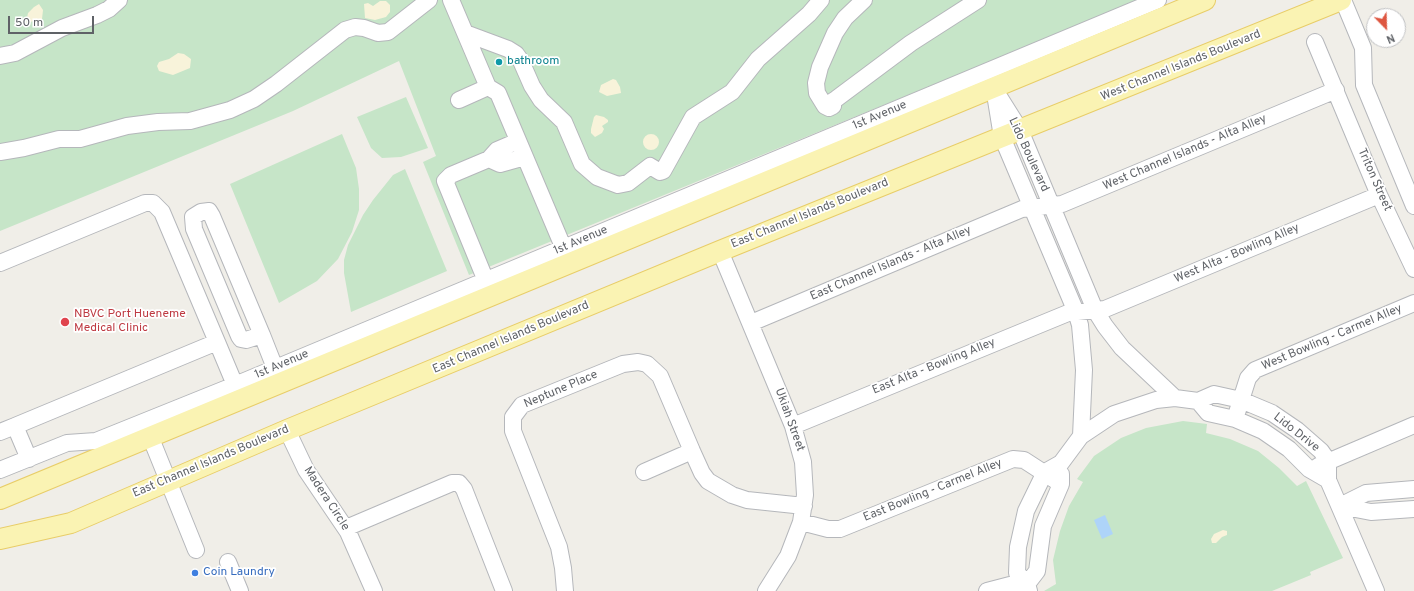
<!DOCTYPE html>
<style>
body{margin:0}
#map{position:relative;width:1414px;height:591px;overflow:hidden;background:#f0eee8;font-family:Overpass,sans-serif}
canvas{display:block}
.north{position:absolute;left:1366px;top:8px;width:40px;height:40px;box-sizing:border-box;background:#fff;border:1px solid #bfc0c2;border-radius:50%;rotate:157deg;font-size:11px;font-weight:700;line-height:16px;text-align:center;color:#5f6267}
.north::after{content:'';display:block;margin:auto;width:14px;height:18px;background:#de5640;clip-path:polygon(50% 0,100% 100%,50% 72%,0 100%)}
.scale{position:absolute;left:8px;top:16px;width:86px;height:18px;box-sizing:border-box;border:2px solid #5f6267;border-top:0;padding-left:5px;font-size:12px;line-height:14px;white-space:nowrap;color:#5f6267;-webkit-text-stroke:3px #fff;paint-order:stroke}
</style>
<div id="map">
<canvas width="1414" height="591"></canvas>
<div class="north">N</div>
<div class="scale">50 m</div>
</div>
<script>
const ctx = document.querySelector('canvas').getContext('2d');
ctx.lineJoin = 'round';
function paint(path, color) { ctx.fillStyle = color; ctx.fill(path, 'evenodd'); }
const toPath = rows => new Path2D(rows.map(r => 'M' + r).join(''));
function stroke(path, color, width, dash) { ctx.strokeStyle = color; ctx.lineWidth = width; ctx.lineCap = dash ? 'butt' : 'round'; ctx.setLineDash(dash || []); ctx.stroke(path); }
function write(font, color, halo, rows, align = 'center') {
  ctx.font = font + ' Overpass,sans-serif'; ctx.lineWidth = 3.5; ctx.setLineDash([]); ctx.textBaseline = 'middle'; ctx.strokeStyle = halo; ctx.fillStyle = color; for (const [text, x, y, turn = 0] of rows) {
    ctx.save(); ctx.translate(x, y); ctx.rotate((+turn || 0) * Math.PI / 180); ctx.textAlign = isNaN(turn) ? turn : align; if (halo) ctx.strokeText(text, 0, 0); ctx.fillText(text, 0, 0); ctx.restore();
  }
}
paint(toPath([
 [0,0,1140,0,469,275,423,162,436,156,399,61,293,111,0,231],
 [406,97,428,148,401,157,382,158,371,148,357,117],
 [342,134,356,168,359,189,359,210,352,232,338,259,317,281,279,303,230,184],
 [405,169,447,271,351,312,344,273,344,260,348,245,363,215,373,200,393,175],
 [1183,421,1207,424,1206,433,1230,439,1258,451,1279,468,1297,486,1306,481,1343,558,1310,572,1311,575,1272,591,1044,591,1056,584,1053,560,1060,531,1069,506,1083,482,1077,479,1094,456,1121,438,1146,428]
]), '#c6e5c8');
paint(toPath([
 [380,1,386,1,390,5,390,12,386,17,375,20,365,18,364,4,368,3,373,6],
 [39,4,43,10,42,19,26,23,28,13,34,7],
 [178,53,184,54,191,59,190,68,173,75,159,71,157,66,159,62,169,59],
 [613,79,616,80,620,87,621,93,607,96,599,92,601,85],
 [596,115,604,117,608,120,608,122,602,126,604,129,602,133,595,137,591,133,591,129,594,117],
 '643 142a8 8 0 1 1 16 0a8 8 0 1 1-16 0Z',
 [1223,530,1227,531,1227,535,1222,537,1216,543,1212,543,1211,539,1214,534]
]), '#f8f3da');
paint(toPath([
 [1105,515,1113,534,1102,539,1094,520]
]), '#aed4f9');
const minor = toPath([
 [451,0,488,87],
 [1343,0,1363,48,1364,85,1414,206],
 [465,33,508,49,516,54,521,61,532,86,541,100,564,122,582,164,597,177,618,185,628,183,650,166,660,172,663,171,693,117,732,92,758,59,809,14,821,0],
 [1315,42,1379,195,1414,269],
 [0,56,15,53,62,28,97,15,109,9,119,0],
 [994,88,1002,137,1076,312,1080,325,1084,370,1081,436],
 [998,95,1020,130,1095,310,1105,326,1122,348,1175,398],
 [459,100,488,87,498,93,564,249],
 [825,106,836,99,911,43,978,0],
 [833,106,829,108,825,106,817,93,816,83,820,67,835,33,845,18,864,0],
 [0,152,24,148,59,139,80,139,127,126,158,122,190,121,230,110,254,99,276,84,345,30,355,27,364,28,378,33,388,32,429,0],
 [489,159,500,164,525,157],
 [720,251,793,426,803,462,805,495,801,522,788,556,766,591],
 [0,263,145,203,153,203,162,212,217,342],
 [486,281,445,181,451,175,489,159,497,150,518,141],
 [751,323,1022,209,1062,204,1336,90],
 [262,335,246,340,241,339,239,336,194,229,193,217,201,212,209,211,212,216,262,335,275,368],
 [1198,401,1208,413,1235,419,1263,431,1289,449,1309,469,1328,480],
 [1235,419,1248,378,1255,370,1414,303],
 [793,426,1068,313,1105,309,1379,195],
 [287,430,306,470,348,532,374,591],
 [0,432,15,426],
 [150,436,196,550],
 [29,459,15,426,217,342,235,385],
 [1318,466,1414,425],
 [0,470,67,443,96,441,235,385,1158,0],
 [644,472,692,451],
 [1340,506,1366,493,1414,489],
 [1340,506,1371,512,1414,509],
 [801,522,828,529,840,529,1013,459,1024,460,1061,484],
 [346,528,452,483,459,483,464,489,504,591],
 [228,562,240,591],
 [1027,584,1037,571,1043,526,1061,484,1061,474],
 [565,591,563,568,559,547,513,431,513,417,522,405,623,364,638,362,647,364,660,376,692,451,702,473,708,481,732,495,747,500,804,506],
 [987,591,1010,585,1027,584],
 [1029,591,1027,584,1017,573,1018,547,1026,511,1045,472,1061,463,1081,436,1114,414,1156,400,1175,398,1198,401,1214,394,1241,400,1272,413,1297,430,1321,451,1328,461,1328,480,1376,591]
]);
const major = toPath([
 [0,499,1205,0],
 [0,539,71,523,287,430,720,251,1341,0]
]);
stroke(minor, '#b5b7bb', 18);
stroke(major, '#e8cd68', 22);
stroke(minor, '#fff', 16);
stroke(major, '#faf3b3', 20);
for (const [x, y, r, color] of [
 [499,62,4,"#0f9aa8"],
 [65,322,5,"#e0444e"],
 [195,573,4,"#3f7fe0"]
]) { const dot = new Path2D(); dot.arc(x, y, r, 0, 2 * Math.PI); ctx.fillStyle = color; ctx.fill(dot); stroke(dot, '#fff', 1.5); }
write('12px', '#0d838f', '#fff', [
 ["bathroom",507,62]
], 'left');
write('12px', '#5f6267', '#fff', [
 ["West Channel Islands Boulevard",1181,66,-22],
 ["1st Avenue",880,116,-23],
 ["West Channel Islands - Alta Alley",1185,153,-23],
 ["Lido Boulevard",1028,155,65],
 ["Triton Street",1374,180,66],
 ["East Channel Islands Boulevard",810,214,-22],
 ["1st Avenue",581,241,-23],
 ["West Alta - Bowling Alley",1237,254,-23],
 ["East Channel Islands - Alta Alley",891,264,-23],
 ["East Channel Islands Boulevard",511,338,-23],
 ["West Bowling - Carmel Alley",1332,338,-23],
 ["1st Avenue",282,365,-23],
 ["East Alta - Bowling Alley",934,367,-22],
 ["Neptune Place",561,390,-23],
 ["Ukiah Street",789,420,70],
 ["Lido Drive",1296,433,38],
 ["East Channel Islands Boulevard",211,462,-23],
 ["East Bowling - Carmel Alley",933,491,-22],
 ["Madera Circle",326,499,57]
]);
write('12px', '#be3a42', '#fff', [
 ["NBVC Port Hueneme",74,315],
 ["Medical Clinic",74,329]
], 'left');
write('12px', '#366cbe', '#fff', [
 ["Coin Laundry",203,573]
], 'left');
</script>
